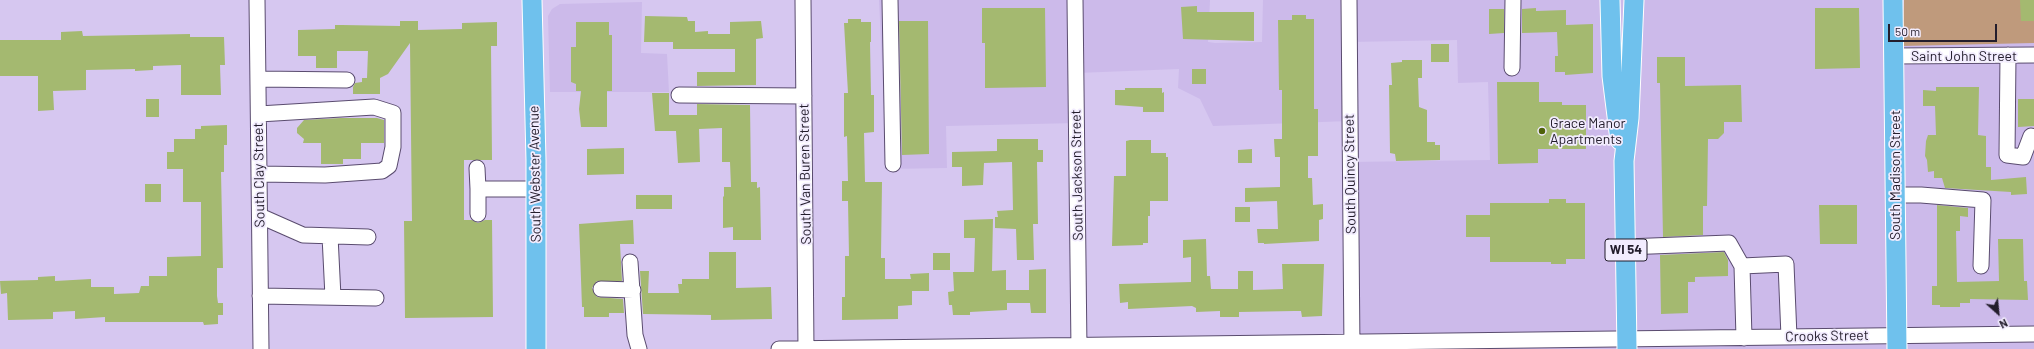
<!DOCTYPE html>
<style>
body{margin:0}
#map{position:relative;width:2034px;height:349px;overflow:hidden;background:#d6c7f0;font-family:Barlow,sans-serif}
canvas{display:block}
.north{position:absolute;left:1978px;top:293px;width:40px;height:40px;-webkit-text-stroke:3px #f2ecfe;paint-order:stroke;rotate:153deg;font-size:11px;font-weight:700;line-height:16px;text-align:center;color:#231d2c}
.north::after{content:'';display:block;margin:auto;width:14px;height:18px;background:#231d2c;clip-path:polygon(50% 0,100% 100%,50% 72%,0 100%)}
.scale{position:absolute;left:1888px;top:24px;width:109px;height:18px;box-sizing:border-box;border:2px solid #231d2c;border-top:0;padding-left:5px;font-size:12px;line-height:14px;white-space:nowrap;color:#231d2c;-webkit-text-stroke:3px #f2ecfe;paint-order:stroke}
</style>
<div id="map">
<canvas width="2034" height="349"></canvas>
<div class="north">N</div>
<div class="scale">50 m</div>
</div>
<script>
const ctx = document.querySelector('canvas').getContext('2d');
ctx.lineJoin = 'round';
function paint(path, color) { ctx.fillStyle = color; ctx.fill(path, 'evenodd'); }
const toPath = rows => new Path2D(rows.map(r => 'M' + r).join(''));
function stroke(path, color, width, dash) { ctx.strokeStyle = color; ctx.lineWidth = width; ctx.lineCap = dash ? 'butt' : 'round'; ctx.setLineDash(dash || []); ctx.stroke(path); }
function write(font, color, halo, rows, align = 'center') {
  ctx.font = font + ' Barlow,sans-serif'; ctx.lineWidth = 3.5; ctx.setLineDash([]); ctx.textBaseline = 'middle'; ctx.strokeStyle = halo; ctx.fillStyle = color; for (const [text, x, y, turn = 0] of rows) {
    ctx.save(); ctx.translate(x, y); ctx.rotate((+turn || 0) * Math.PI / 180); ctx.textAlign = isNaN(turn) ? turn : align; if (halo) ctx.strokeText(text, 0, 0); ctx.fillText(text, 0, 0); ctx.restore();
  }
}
paint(toPath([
 [879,0,1210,0,1208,42,1215,43,1262,42,1263,0,2034,0,2034,349,1492,349,1492,341,1351,342,1350,162,1490,160,1488,82,1458,83,1457,40,1349,42,1349,121,1213,126,1200,99,1178,88,1179,69,1077,73,1076,123,946,126,947,168,887,169],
 [642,2,641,53,667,54,669,92,550,92,548,16,552,9,560,4]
]), '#ccbaea');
paint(toPath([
 [1904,0,2034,0,2034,43,1902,46]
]), '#bf9a7c');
paint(toPath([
 [2020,0,2034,0,2034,21,2021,21],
 [1197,6,1197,12,1254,12,1254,41,1183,39,1181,7],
 [982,8,1045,8,1046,87,985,88,985,43,982,43],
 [1536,8,1536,11,1566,10,1566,25,1593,24,1593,73,1565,75,1565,72,1555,72,1555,56,1558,56,1557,32,1522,33,1522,9],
 [1815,8,1859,8,1860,68,1815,69],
 [1489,9,1504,9,1504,33,1489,34],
 [1292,15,1306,15,1306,19,1314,19,1314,109,1318,109,1318,156,1308,156,1308,178,1312,178,1313,205,1323,204,1323,219,1319,220,1319,241,1264,244,1264,243,1258,243,1257,229,1278,229,1277,201,1245,202,1245,188,1280,187,1280,157,1275,157,1274,139,1282,139,1282,90,1279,90,1278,20,1292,20],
 [645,16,687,17,688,21,695,21,695,32,708,31,708,34,730,34,730,22,761,21,763,38,756,39,756,85,697,86,697,72,735,72,735,49,673,49,673,42,644,42],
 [848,19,861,19,861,22,871,22,871,42,870,42,871,95,874,95,874,132,864,133,865,182,882,182,881,256,881,258,885,258,885,279,911,279,910,274,929,273,929,291,912,291,912,305,898,306,898,319,842,320,842,297,845,297,845,256,849,256,848,201,842,201,842,181,848,181,847,136,844,137,844,93,848,93,844,23,848,23],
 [400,21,418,21,418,30,462,29,462,23,497,22,497,46,491,46,492,160,464,160,464,220,472,220,478,223,485,220,492,220,493,317,405,318,404,221,412,221,410,43,388,74,380,78,380,94,353,94,353,87,355,83,362,82,362,78,367,78,368,51,337,51,337,68,316,68,316,56,298,56,298,30,335,29,335,25,342,25,400,26],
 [899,21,928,21,929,154,902,155],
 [576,22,609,22,609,35,612,35,612,91,607,91,607,127,581,127,579,109,581,91,576,91,576,84,571,82,571,47,576,47],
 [82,31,83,36,190,34,190,37,224,37,225,65,220,65,221,95,181,95,181,65,153,66,153,70,135,71,135,69,86,70,86,90,53,91,54,110,38,111,38,76,0,76,0,40,61,40,61,32],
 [1431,44,1449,44,1449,62,1431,62],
 [1657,57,1685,57,1685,86,1741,85,1742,122,1724,122,1724,133,1718,139,1708,139,1707,206,1703,206,1703,235,1663,237,1660,83,1657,83],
 [1402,60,1422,60,1422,78,1418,78,1419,107,1427,110,1427,142,1435,142,1435,145,1440,145,1440,160,1396,161,1395,154,1390,153,1389,85,1392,85,1391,63,1402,62],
 [1192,69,1206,69,1206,84,1192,84],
 [1497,82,1539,82,1539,102,1562,102,1562,105,1586,105,1586,149,1538,149,1538,163,1498,164],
 [1936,87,1979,87,1978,135,1986,136,1986,167,1991,167,1991,180,2026,177,2027,194,2011,195,2011,192,1945,188,1942,178,1934,178,1934,171,1928,172,1927,160,1925,156,1926,141,1928,135,1936,135,1935,106,1923,106,1923,90,1936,91],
 [1125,88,1162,88,1162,93,1164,92,1164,112,1143,112,1143,107,1115,105,1115,90,1125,90],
 [652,93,669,93,669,115,697,115,697,104,750,105,751,182,757,182,757,188,760,187,761,240,733,240,733,227,723,228,723,197,724,196,724,187,731,187,730,162,722,162,722,128,699,129,700,162,678,163,676,131,655,131],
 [146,99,159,99,159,117,146,117],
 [2018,99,2034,99,2034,126,2018,127],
 [341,118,377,118,384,120,384,143,361,143,361,159,343,159,343,164,321,164,321,143,303,143,304,139,297,133,297,128,304,120],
 [227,125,227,145,224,145,224,172,221,172,223,268,217,268,217,296,218,303,223,303,223,315,218,315,218,324,204,325,203,322,105,322,105,317,75,319,75,311,53,312,53,319,8,320,7,293,1,294,0,281,38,280,38,277,55,276,55,281,91,279,91,287,114,287,114,294,139,293,141,286,149,286,149,276,167,276,167,257,201,256,201,202,183,202,183,169,167,169,167,152,174,152,174,139,195,139,195,129,201,129,201,126],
 [997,139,1038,139,1038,150,1043,150,1043,162,1037,162,1038,224,1033,224,1034,260,1017,260,1016,229,995,228,995,217,998,217,997,211,1013,210,1012,162,984,163,983,185,962,186,962,167,952,167,952,152,997,151],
 [1130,140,1151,140,1151,153,1166,153,1166,157,1168,157,1168,201,1150,201,1150,216,1148,216,1148,243,1143,243,1143,245,1112,246,1114,176,1126,176,1126,141],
 [624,148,624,174,587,175,587,149],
 [1252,149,1252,163,1238,163,1238,150],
 [145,184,161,184,161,202,145,202],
 [636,195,672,195,672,209,636,209],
 [1549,199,1566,199,1566,203,1585,203,1585,259,1566,259,1566,264,1551,264,1551,262,1490,262,1490,237,1466,237,1466,215,1490,215,1490,203,1549,203],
 [1819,205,1857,205,1857,244,1820,244],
 [1937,205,1968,208,1968,217,1960,216,1960,231,1956,231,1957,282,1999,281,1998,239,2023,239,2024,281,2027,281,2028,300,1970,299,1970,303,1960,303,1960,307,1940,307,1940,305,1932,305,1932,286,1937,286],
 [1235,207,1250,207,1250,222,1235,222],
 [993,219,992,271,1006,270,1006,290,1029,290,1029,270,1046,269,1046,313,1031,313,1030,303,1007,303,1007,310,970,312,970,315,953,315,952,305,949,305,948,292,954,291,953,272,974,272,975,238,964,238,964,220],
 [633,220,634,244,620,244,622,281,597,281,592,288,597,297,623,299,624,313,609,313,609,317,584,317,584,307,582,307,579,224],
 [1206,239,1207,276,1210,276,1211,289,1238,289,1238,271,1253,271,1253,290,1283,289,1282,264,1324,264,1322,316,1302,317,1301,311,1294,311,1239,312,1239,317,1220,317,1220,311,1196,312,1196,308,1192,306,1128,309,1128,302,1120,303,1119,284,1191,282,1191,257,1183,258,1183,240],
 [709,252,736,252,736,288,771,287,772,319,711,320,711,315,643,314,640,271,649,271,648,293,679,293,678,284,682,284,682,279,709,279],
 [1724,252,1728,260,1728,276,1695,277,1695,282,1688,282,1688,313,1661,314,1660,255],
 [933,253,950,253,950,270,933,270]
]), '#a4b970');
const minor = toPath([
 [257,0,261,349],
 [803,0,806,349],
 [890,0,893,164],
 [1075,0,1079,349],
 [1349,0,1352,349],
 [2008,55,2007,155,2023,157,2031,136],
 [1894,56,2034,55],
 [1512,68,1513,0],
 [258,79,347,80],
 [679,95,804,96],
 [259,114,374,107,393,113,393,147,389,166,382,171,325,175,259,174],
 [477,168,478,189],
 [1895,195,1921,195,1983,200,1981,266],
 [478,214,478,189,536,189],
 [260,216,303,235,368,237],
 [330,236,333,297],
 [1626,247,1729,243,1742,266],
 [630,262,635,335,639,349],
 [601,289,633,290],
 [260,296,376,298],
 [1744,338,1742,266,1786,264,1789,337],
 [779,349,2034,334]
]);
const major = toPath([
 [532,0,536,160,536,349],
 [1610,0,1612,76,1620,140],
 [1893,0,1897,349],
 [1627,349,1624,161,1629,118,1634,0]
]);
stroke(minor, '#5a4c6f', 17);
stroke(major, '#fff', 21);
stroke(minor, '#fff', 15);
stroke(major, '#6fc1ed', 19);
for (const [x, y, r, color] of [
 [1542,131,4,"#4f620a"]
]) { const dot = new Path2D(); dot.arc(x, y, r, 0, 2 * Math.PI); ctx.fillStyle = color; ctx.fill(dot); stroke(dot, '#f2ecfe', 1.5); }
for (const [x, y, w] of [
 [1626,250,42]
]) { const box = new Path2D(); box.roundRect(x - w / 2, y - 11, w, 22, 3); ctx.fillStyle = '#f2ecfe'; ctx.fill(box); stroke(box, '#231d2c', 1); }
write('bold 13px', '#231d2c', null, [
 ["WI 54",1626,250]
]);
write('14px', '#231d2c', '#f2ecfe', [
 ["Saint John Street",1964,56],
 ["South Webster Avenue",535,174,-91],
 ["South Van Buren Street",805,174,-91],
 ["South Quincy Street",1350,174,-91],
 ["South Clay Street",259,175,-91],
 ["South Jackson Street",1077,175,-91],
 ["South Madison Street",1895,175,-90],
 ["Crooks Street",1827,336,-1]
]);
write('14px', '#231d2c', '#f2ecfe', [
 ["Grace Manor",1550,123],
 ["Apartments",1550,139]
], 'left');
</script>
